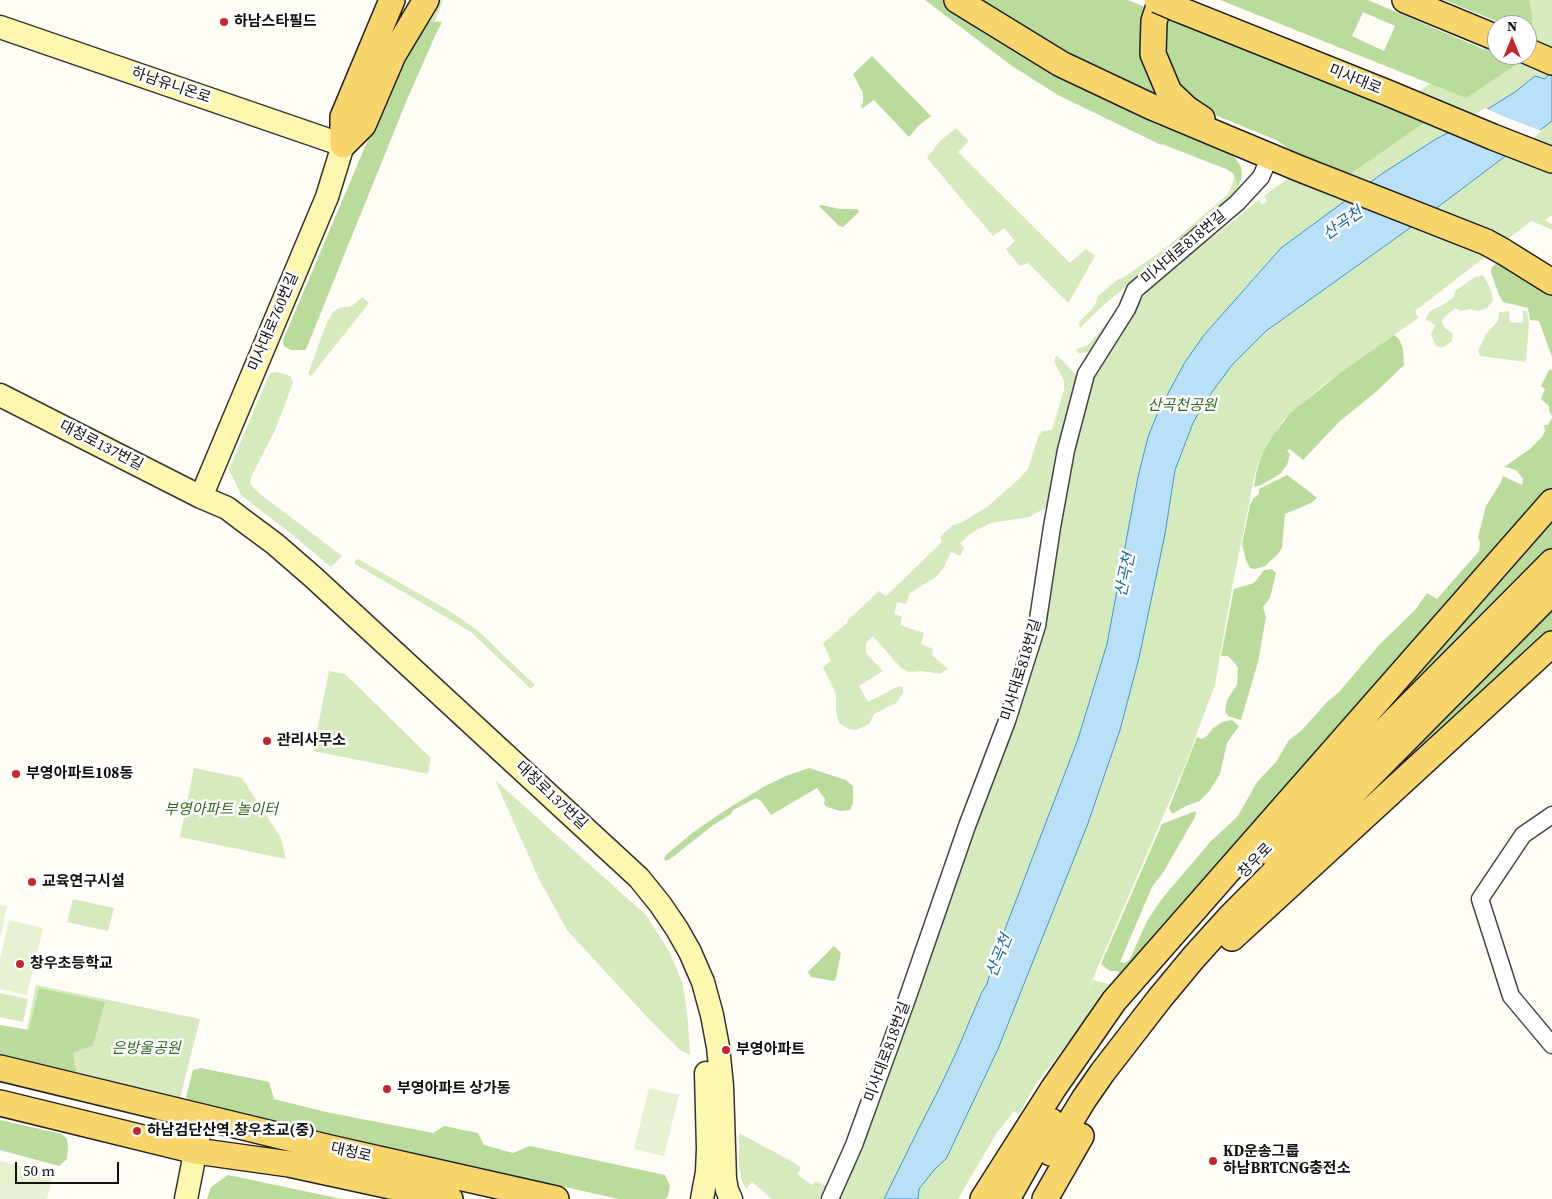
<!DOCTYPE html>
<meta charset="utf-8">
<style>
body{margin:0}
#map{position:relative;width:1552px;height:1199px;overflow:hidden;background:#fffdf5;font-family:"Source Serif 4",serif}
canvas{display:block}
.north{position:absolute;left:1487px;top:15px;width:50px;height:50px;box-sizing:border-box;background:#fff;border:1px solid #a0a0a0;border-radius:50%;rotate:0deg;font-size:14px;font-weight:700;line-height:20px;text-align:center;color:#111}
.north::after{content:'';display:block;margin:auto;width:18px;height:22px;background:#c4262e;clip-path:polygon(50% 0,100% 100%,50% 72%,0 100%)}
.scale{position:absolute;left:15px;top:1162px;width:104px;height:22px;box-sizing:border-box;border:2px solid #111;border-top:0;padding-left:6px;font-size:15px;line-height:18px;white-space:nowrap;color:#111;-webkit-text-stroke:4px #fff;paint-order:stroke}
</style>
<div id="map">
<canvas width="1552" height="1199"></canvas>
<div class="north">N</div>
<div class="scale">50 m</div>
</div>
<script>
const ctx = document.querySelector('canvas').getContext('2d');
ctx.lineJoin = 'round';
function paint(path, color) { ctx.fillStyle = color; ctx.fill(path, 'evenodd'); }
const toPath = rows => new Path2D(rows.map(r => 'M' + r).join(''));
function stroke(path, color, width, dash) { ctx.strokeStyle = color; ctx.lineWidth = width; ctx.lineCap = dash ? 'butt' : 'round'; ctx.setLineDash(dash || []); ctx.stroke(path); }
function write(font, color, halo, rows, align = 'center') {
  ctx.font = font + ' "Source Serif 4","Noto Sans KR",serif'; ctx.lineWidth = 5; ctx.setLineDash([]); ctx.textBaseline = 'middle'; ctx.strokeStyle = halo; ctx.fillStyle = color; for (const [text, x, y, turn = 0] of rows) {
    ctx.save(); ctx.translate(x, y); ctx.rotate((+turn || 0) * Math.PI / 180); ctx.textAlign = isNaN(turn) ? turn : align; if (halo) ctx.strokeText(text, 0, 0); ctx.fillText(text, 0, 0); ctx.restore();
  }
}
paint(toPath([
 [434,0,443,0,435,21,423,21],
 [1445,0,1552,0,1552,215,1545,220,1552,224,1552,230,1532,221,1530,222,1415,311,1418,318,1322,386,1284,419,1263,452,1256,469,1232,588,1215,685,1184,768,1087,992,1093,980,1113,985,1035,1085,1019,1114,1014,1111,996,1134,958,1199,836,1199,989,786,1094,367,1132,310,1148,291,1165,275,1259,200,1262,205,1267,202,1264,196,1276,187,1497,39,1497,55,1527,55,1527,25],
 [956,128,969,141,958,152,1070,263,1086,249,1095,256,1069,302,1067,302,1028,263,1020,266,1006,249,1015,241,1004,228,993,236,927,158,940,141],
 [1234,174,1238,187,1233,195,1209,219,1178,246,1107,302,1080,328,1079,322,1095,306,1098,296,1117,280,1124,277,1163,250,1228,194,1232,185],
 [1483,275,1491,290,1493,301,1487,308,1478,311,1470,309,1461,311,1456,308,1449,313,1443,319,1442,322,1446,329,1453,334,1452,341,1442,348,1436,346,1431,334,1435,326,1430,321,1425,320,1430,311,1443,305,1454,297,1455,291,1475,277],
 [363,297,369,303,311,376,308,374,327,322,333,312,341,307,350,307],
 [1117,311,1098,345,1089,352,1079,353,1076,351,1077,349,1088,345],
 [1509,311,1510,322,1523,323,1523,311,1527,311,1529,323,1526,362,1480,356,1478,351,1486,334,1498,321,1499,312],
 [1056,356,1059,357,1078,377,1049,506,1029,517,991,523,973,532,960,543,964,548,960,556,951,552,943,569,936,577,910,593,906,604,897,602,894,614,902,617,900,625,924,633,921,644,933,649,932,655,948,669,940,674,922,671,909,672,901,668,873,636,866,643,866,653,883,671,859,686,868,702,899,686,903,687,903,693,896,703,874,714,869,724,856,730,849,729,839,723,836,712,836,694,823,667,831,661,823,643,847,623,848,620,879,591,886,596,942,542,940,537,953,525,961,523,987,507,1020,478,1028,469,1038,437,1042,431,1052,430,1064,390,1064,381,1054,361],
 [277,372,288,375,291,377,293,383,275,430,251,477,250,484,260,494,342,556,331,567,294,536,241,495,229,469,269,375,270,373],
 [358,559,448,610,476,629,535,685,531,689,472,633,458,624,355,564,355,561],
 [329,671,345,674,431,758,428,774,313,751],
 [194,768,242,778,281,838,286,859,180,837],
 [495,780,646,915,669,951,683,984,688,1023,690,1055,680,1050,647,1017,567,930,539,879],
 [73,899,114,908,108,931,67,922],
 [36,985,200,1019,180,1098,20,1062],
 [0,993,28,999,23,1022,0,1017],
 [739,1133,793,1162,801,1168,797,1174,812,1185,816,1181,828,1187,819,1199,772,1199,752,1182,746,1189,742,1181,739,1166]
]), '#d5ebbd');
paint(toPath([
 [925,0,949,0,1032,57,1107,100,1151,122,1230,154,1236,159,1241,167,1242,176,1238,187,1234,174,1226,169,1162,144,1161,145,1058,95,1012,66],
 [981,0,1128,0,1150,9,1147,71,1153,86,1162,100,1107,78],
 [1220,0,1368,0,1516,63,1514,66,1466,98],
 [1363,12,1395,26,1384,51,1352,36],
 [1444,0,1529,0,1532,17,1532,28,1529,34,1527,33,1527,25,1506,25],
 [1162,14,1364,97,1425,122,1346,177,1298,155,1276,140,1203,110,1165,72],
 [423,21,442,22,435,36,406,102,307,347,305,350,291,350,284,346,283,340,376,121],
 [872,56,931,116,918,126,909,137,874,100,863,108,861,107,863,102,863,93,853,74],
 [821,205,840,209,858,209,859,212,843,227,839,226,819,206],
 [1498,262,1552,289,1552,357,1539,321,1530,320,1528,308,1503,302,1499,295,1491,272,1492,267],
 [1394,335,1399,339,1403,349,1404,365,1378,390,1339,422,1303,460,1290,449,1287,450,1290,455,1287,465,1280,474,1261,485,1254,487,1257,469,1263,452,1274,434,1290,413,1340,373],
 [1549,370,1552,370,1552,416,1549,411,1549,406,1541,399,1545,389,1541,386],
 [1552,418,1552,492,1122,975,1118,971,1110,971,1101,964,1162,824,1196,811,1195,817,1164,871,1152,887,1120,962,1125,963,1130,959,1147,921,1161,900,1211,841,1238,816,1257,782,1276,762,1289,740,1302,730,1326,703,1339,692,1380,644,1415,610,1427,593,1437,599,1479,551,1480,543,1478,537,1486,506,1501,482,1503,476,1522,485,1523,479,1517,471,1510,468,1504,467,1530,449,1542,437,1545,431,1544,425,1548,425],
 [1287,475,1310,492,1317,498,1311,503,1285,514,1282,548,1278,554,1265,566,1255,569,1250,568,1246,560,1242,544,1250,505,1254,498,1259,494,1259,489],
 [1552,511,1552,550,1307,789],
 [1272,569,1276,573,1270,598,1263,607,1266,617,1258,662,1241,720,1228,716,1225,711,1227,700,1237,685,1238,668,1234,662,1228,656,1221,656,1234,589,1254,583,1264,570],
 [1552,605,1552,636,1285,874],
 [1232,720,1239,726,1227,743,1220,774,1210,790,1200,801,1186,806,1172,814,1169,808,1197,737,1202,739,1208,735,1213,728,1222,722],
 [809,768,846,780,853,786,853,803,850,810,840,811,827,807,824,804,825,799,817,788,771,815,761,801,756,798,733,810,731,814,712,826,673,857,666,861,664,859,665,856,692,833,724,811,765,786,786,776],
 [834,946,841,953,836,977,834,981,811,977,808,972],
 [39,988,105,1002,93,1045,73,1053,76,1071,70,1077,0,1061,0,1025,29,1030],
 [201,1068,269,1082,274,1099,326,1112,433,1133,444,1126,478,1133,484,1145,513,1153,530,1146,665,1175,670,1186,668,1196,665,1199,619,1199,189,1103,186,1097,193,1070],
 [0,1120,62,1134,67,1139,68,1146,67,1159,59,1166,0,1150],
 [228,1175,342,1199,207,1199,211,1187]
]), '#b9dc9c');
paint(toPath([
 [0,905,7,906,0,939],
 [9,920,43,928,27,995,0,989,0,959],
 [649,1088,679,1095,664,1156,634,1149],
 [0,1161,53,1174,47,1199,0,1199]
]), '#e6f2cf');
const water = toPath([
 [1552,70,1552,121,1410,228,1266,331,1232,365,1204,403,1193,423,1175,470,1165,534,1139,658,1120,730,1087,826,998,1049,946,1159,934,1170,919,1189,918,1199,884,1199,919,1128,938,1091,956,1053,982,992,987,984,997,950,1078,739,1107,644,1138,477,1148,437,1158,412,1185,362,1204,335,1281,248,1383,173,1436,139,1457,128,1515,92,1535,76,1545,79,1552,70]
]);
paint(water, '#b9e0f7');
stroke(water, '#3f96cf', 1);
paint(toPath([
 [1485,108,1507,118,1542,131,1510,157,1483,147,1447,131]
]), '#fffdf5');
const minor = toPath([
 [1552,815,1523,835,1480,899,1511,996,1552,1045],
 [830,1199,854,1145,907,999,967,826,1007,721,1037,626,1052,527,1066,450,1086,374,1127,309,1135,290,1237,203,1261,177,1270,156]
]);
const secondary = toPath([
 [0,27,343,145,327,197,201,497],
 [0,395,201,497,227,508,240,518,275,544,313,577,639,878,660,904,677,929,690,952,703,982,712,1015,718,1047,722,1086,725,1179,727,1190,731,1199],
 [186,1199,202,1118],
 [702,1199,707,1172,708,1149,706,1073]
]);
const primary = toPath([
 [957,0,1061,64,1152,107,1298,168,1486,242,1504,252,1552,282],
 [1161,0,1154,21,1153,54,1169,92,1187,109,1202,119],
 [1405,0,1497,38],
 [1178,9,1388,93,1493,137,1552,160],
 [1527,51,1552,62],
 [343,145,363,125,393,55,426,0],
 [343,145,343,117,392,0],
 [1265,851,1552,562],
 [1232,938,1552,644],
 [0,1068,330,1148,556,1199],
 [0,1103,196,1151,289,1164,450,1199],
 [1051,1153,1084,1099,1102,1073,1160,998,1194,957,1232,915,1552,592],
 [983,1199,1053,1089,1114,1001,1552,502],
 [1007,1199,1051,1121],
 [1045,1199,1081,1136]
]);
stroke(minor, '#444', 19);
stroke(secondary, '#333', 25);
stroke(primary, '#222', 28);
stroke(minor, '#fff', 16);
stroke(secondary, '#fff6b0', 22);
stroke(primary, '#f9d66b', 25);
const primaryBridge = toPath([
 [1157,0,1178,9]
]);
stroke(primaryBridge, '#222', 28, []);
stroke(primaryBridge, '#f9d66b', 25);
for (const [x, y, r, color] of [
 [224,22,5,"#c4262e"],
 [267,741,5,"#c4262e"],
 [16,774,5,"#c4262e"],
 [32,882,5,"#c4262e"],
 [20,964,5,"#c4262e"],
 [726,1050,5,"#c4262e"],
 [387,1089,5,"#c4262e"],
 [137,1131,5,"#c4262e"],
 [1213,1161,5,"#c4262e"]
]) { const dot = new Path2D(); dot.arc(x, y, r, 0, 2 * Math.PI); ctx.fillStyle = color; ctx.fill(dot); stroke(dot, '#fff', 2); }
write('bold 15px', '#111', '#fff', [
 ["하남스타필드",234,22],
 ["관리사무소",277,741],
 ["부영아파트108동",26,774],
 ["교육연구시설",42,882],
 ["창우초등학교",30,964],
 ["부영아파트",736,1050],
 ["부영아파트 상가동",397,1089],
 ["하남검단산역.창우초교(중)",147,1131],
 ["KD운송그룹",1223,1152],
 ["하남BRTCNG충전소",1223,1169]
], 'left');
write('15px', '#111', '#fff', [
 ["미사대로",1355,80,22],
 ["하남유니온로",171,86,19],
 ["미사대로818번길",1184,248,-40],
 ["미사대로760번길",274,322,-67],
 ["대청로137번길",101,446,27],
 ["미사대로818번길",1022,670,-73],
 ["대청로137번길",551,796,43],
 ["창우로",1256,861,-46],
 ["미사대로818번길",888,1052,-70],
 ["대청로",351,1153,13]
]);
write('italic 15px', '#2f6b1f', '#fff', [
 ["산곡천공원",1182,406],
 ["부영아파트 놀이터",221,810],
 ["은방울공원",146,1049]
]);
write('italic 16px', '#1768a6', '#fff', [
 ["산곡천",1343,224,-35],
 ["산곡천",1126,575,-78],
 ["산곡천",1000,956,-68]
]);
</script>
